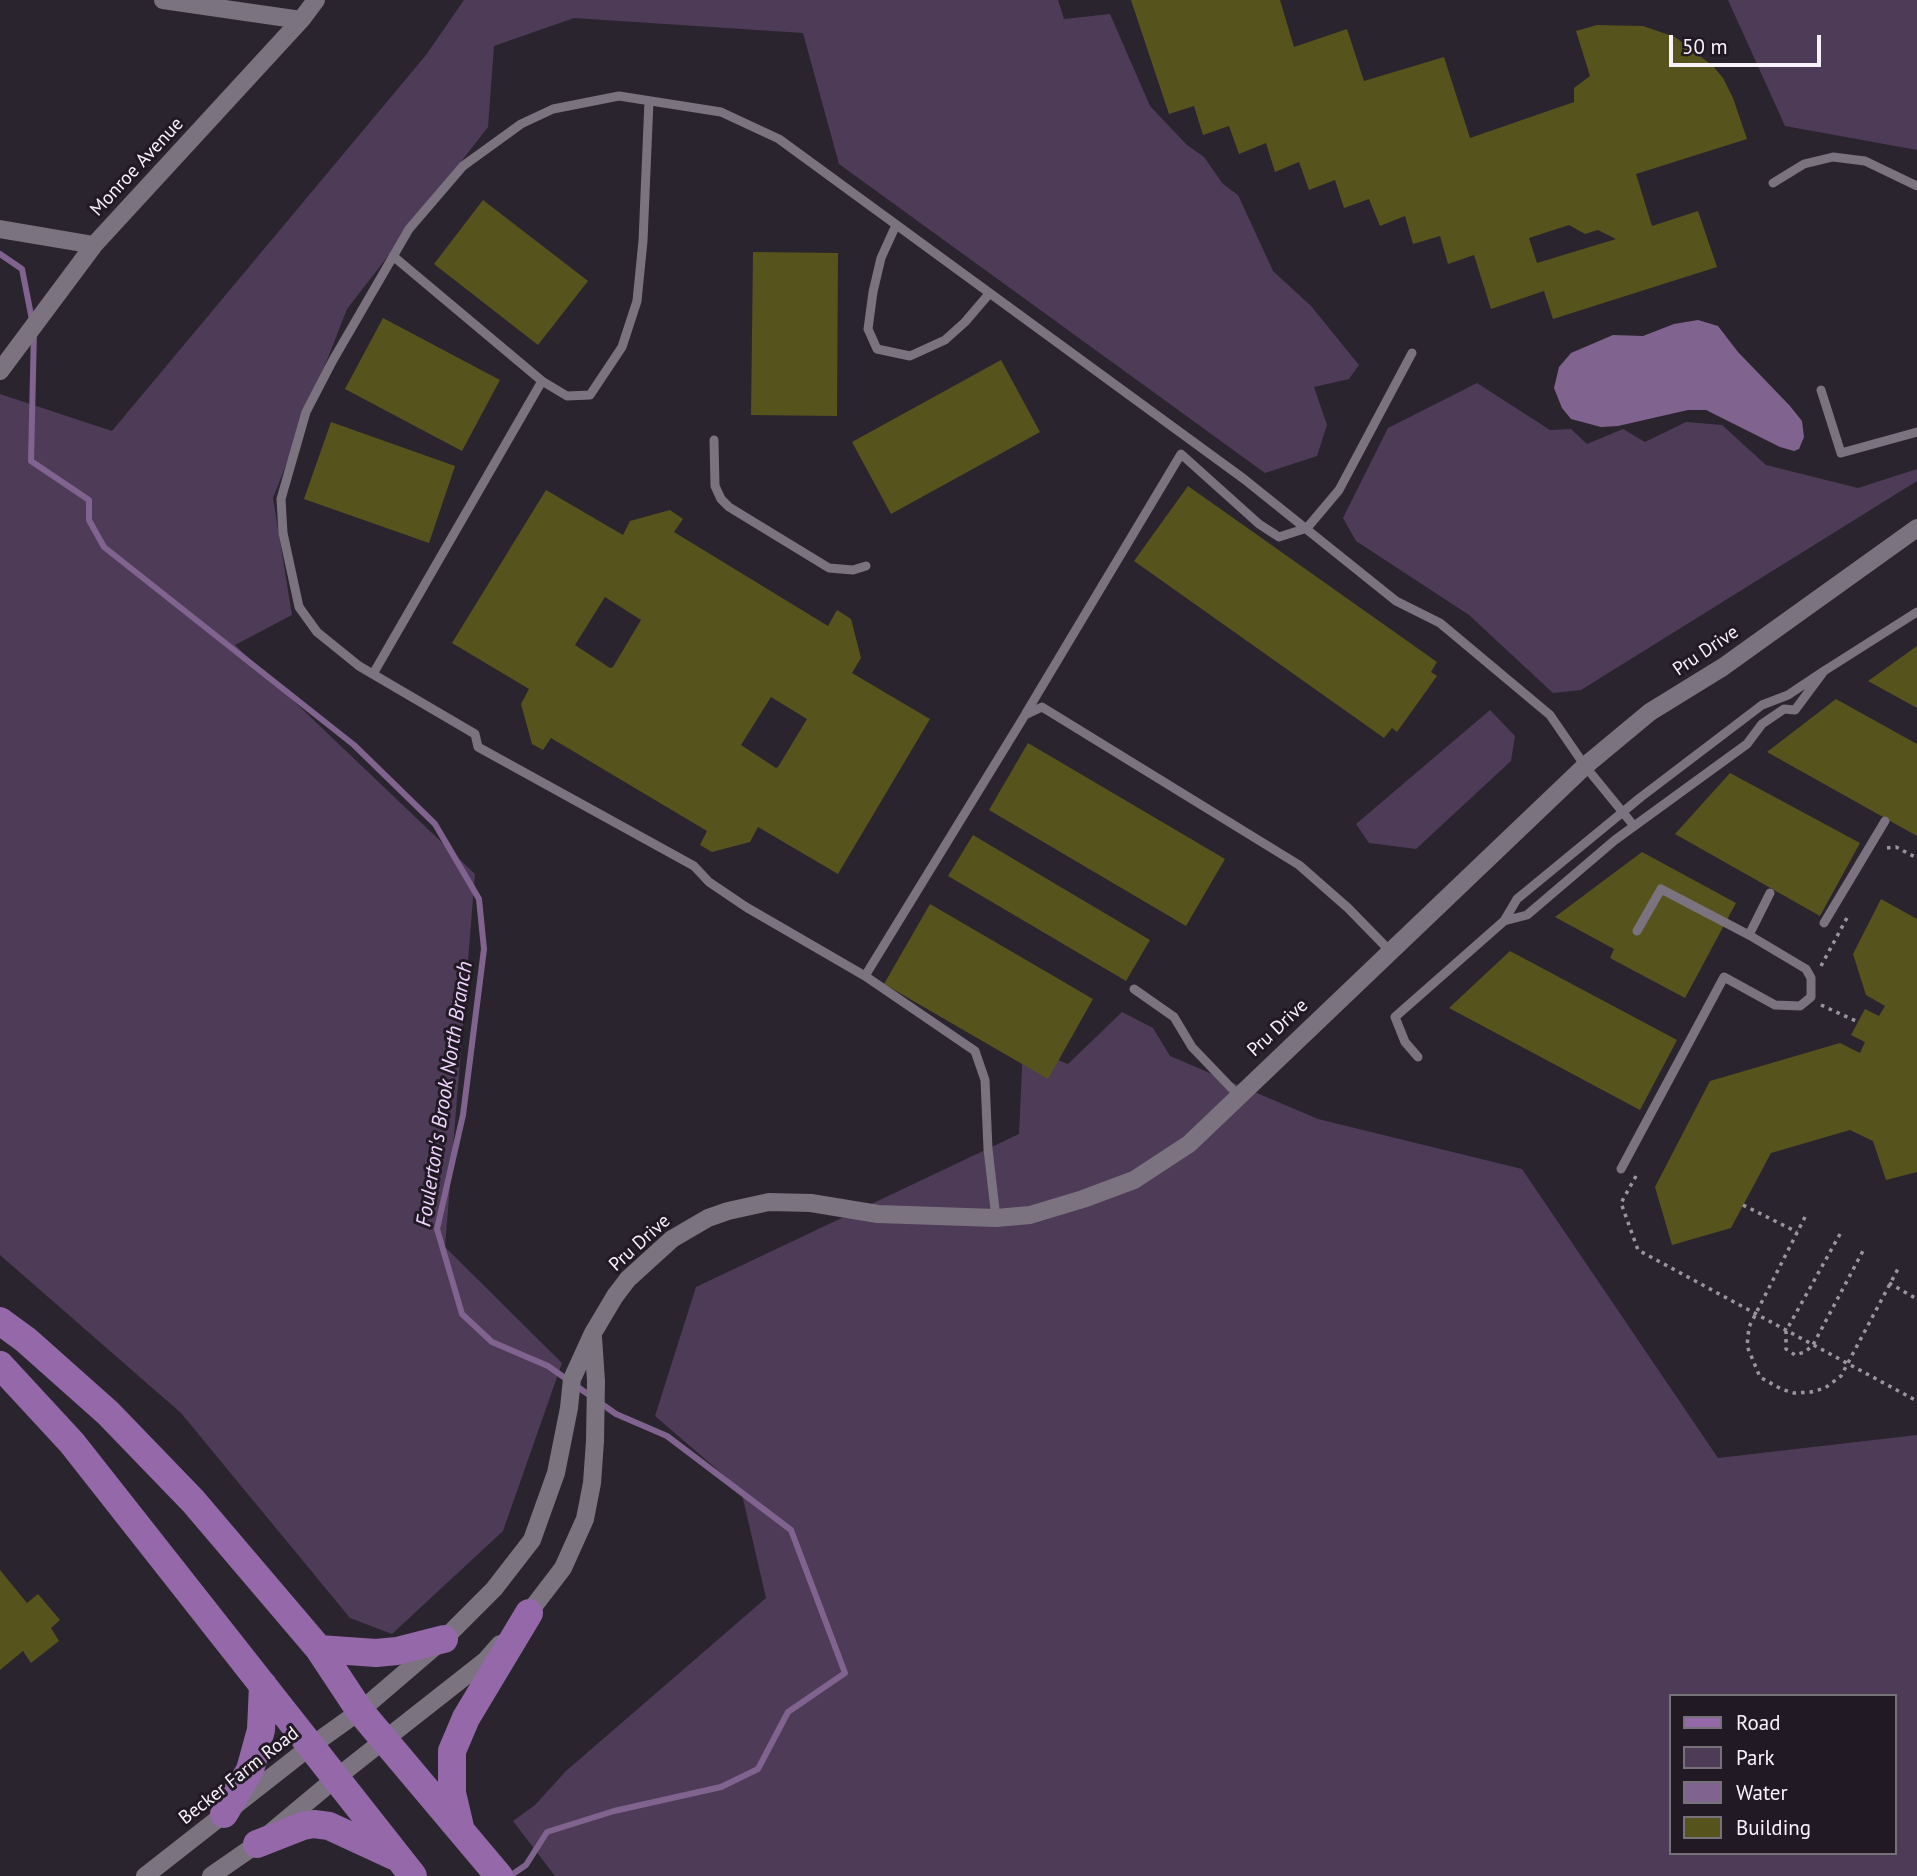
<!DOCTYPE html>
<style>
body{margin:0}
#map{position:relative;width:1917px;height:1876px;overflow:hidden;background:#2a242e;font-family:"PT Sans",sans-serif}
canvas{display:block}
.legend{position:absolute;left:1669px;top:1694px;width:228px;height:161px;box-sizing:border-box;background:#211a24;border:2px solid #77717a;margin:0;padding:9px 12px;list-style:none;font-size:21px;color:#f8f3fa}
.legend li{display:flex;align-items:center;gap:14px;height:35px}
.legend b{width:35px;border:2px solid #77717a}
.scale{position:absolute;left:1669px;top:35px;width:152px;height:32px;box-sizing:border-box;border:4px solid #f8f3fa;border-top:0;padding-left:9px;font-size:21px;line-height:24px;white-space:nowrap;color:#f8f3fa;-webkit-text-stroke:5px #211a24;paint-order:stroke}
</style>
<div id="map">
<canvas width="1917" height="1876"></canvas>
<ul class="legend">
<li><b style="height:9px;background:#9568aa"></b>Road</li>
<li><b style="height:19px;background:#4e3b58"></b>Park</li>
<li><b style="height:19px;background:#80648f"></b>Water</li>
<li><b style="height:19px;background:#57531d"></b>Building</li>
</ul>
<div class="scale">50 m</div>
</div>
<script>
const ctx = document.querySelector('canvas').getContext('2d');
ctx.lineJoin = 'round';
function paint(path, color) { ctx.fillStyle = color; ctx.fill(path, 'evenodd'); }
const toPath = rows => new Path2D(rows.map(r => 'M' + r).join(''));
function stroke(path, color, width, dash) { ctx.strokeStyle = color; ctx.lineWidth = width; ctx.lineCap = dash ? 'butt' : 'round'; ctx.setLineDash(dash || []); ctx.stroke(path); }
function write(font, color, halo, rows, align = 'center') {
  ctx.font = font + ' "PT Sans",sans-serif'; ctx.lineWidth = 6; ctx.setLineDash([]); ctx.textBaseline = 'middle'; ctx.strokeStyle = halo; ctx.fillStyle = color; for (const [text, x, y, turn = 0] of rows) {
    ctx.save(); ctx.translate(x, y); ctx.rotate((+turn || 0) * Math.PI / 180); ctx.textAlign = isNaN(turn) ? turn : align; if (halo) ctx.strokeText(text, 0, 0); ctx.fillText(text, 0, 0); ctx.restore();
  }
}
paint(toPath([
 [464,0,1058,0,1064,19,1110,14,1150,106,1187,145,1204,157,1223,184,1238,195,1273,271,1311,306,1359,365,1349,379,1314,387,1327,425,1317,456,1265,473,839,164,803,33,574,18,494,46,488,127,347,309,273,498,292,615,235,645,475,874,445,1247,562,1363,503,1531,392,1634,350,1618,181,1413,0,1255,0,394,112,431,426,55],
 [1728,0,1917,0,1917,150,1785,126],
 [1477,383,1550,430,1571,429,1587,444,1623,429,1645,442,1686,422,1722,425,1766,465,1858,488,1917,469,1917,481,1581,690,1553,693,1469,615,1356,541,1343,518,1388,428],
 [1490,710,1515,736,1511,761,1416,849,1369,843,1356,824],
 [1122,1012,1153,1028,1170,1056,1318,1119,1522,1169,1718,1458,1917,1435,1917,1876,555,1876,513,1821,535,1805,566,1771,766,1598,741,1490,655,1416,696,1287,1019,1134,1023,1046,1068,1064],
 [1670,1696,1894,1696,1894,1853,1670,1853]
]), '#4e3b58');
paint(toPath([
 [1698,320,1718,326,1738,352,1790,406,1802,421,1804,437,1799,449,1794,451,1780,447,1706,410,1688,410,1618,426,1601,427,1571,419,1562,408,1554,388,1559,367,1571,353,1613,335,1643,336,1674,324]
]), '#80648f');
stroke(toPath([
 [0,254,22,269,32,320],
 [34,331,31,461,89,500,89,520,104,547,354,745,435,824,479,899,484,949,463,1115,437,1229,462,1314,492,1342,548,1366,616,1414,667,1436,791,1530,845,1673,788,1712,758,1769,721,1787,614,1811,547,1832,526,1865,510,1876]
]), '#80648f', 6);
paint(toPath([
 [1131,0,1280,0,1294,47,1347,29,1364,81,1444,57,1470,138,1574,102,1574,88,1590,76,1576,31,1597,25,1643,26,1675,37,1713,66,1723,78,1733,98,1747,139,1636,174,1652,226,1698,211,1717,267,1553,319,1544,291,1491,309,1474,255,1448,264,1440,236,1413,244,1405,216,1380,226,1369,199,1344,208,1335,180,1309,190,1299,162,1275,172,1266,143,1239,154,1229,126,1203,135,1194,106,1169,114],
 [1569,225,1585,234,1598,230,1616,239,1537,263,1529,238],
 [483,200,588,281,538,345,434,264],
 [753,252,838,253,837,416,751,415],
 [383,318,500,380,462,451,345,389],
 [1001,360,1040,432,891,514,852,442],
 [331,422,455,466,429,543,304,499],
 [1188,486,1437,662,1431,672,1437,676,1397,732,1392,728,1384,738,1134,561],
 [546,490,623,535,630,521,670,510,683,519,674,532,828,626,837,610,851,619,861,658,852,673,930,719,838,874,758,827,750,842,712,852,700,845,707,831,551,738,543,750,532,744,521,704,529,689,452,643],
 [605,597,641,620,613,667,610,668,575,645],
 [771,697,807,719,778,767,776,768,741,745],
 [1917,646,1917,708,1868,681],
 [1836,699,1917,744,1917,836,1767,752],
 [1028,743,1225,859,1186,926,989,810],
 [1730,773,1860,843,1820,916,1675,834],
 [973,835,1150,940,1126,981,948,876],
 [1642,852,1736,903,1685,998,1610,958,1614,949,1555,917],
 [1881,899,1917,919,1917,1172,1886,1180,1873,1141,1850,1130,1771,1153,1731,1228,1672,1245,1655,1187,1710,1081,1840,1043,1860,1053,1865,1042,1851,1035,1865,1009,1879,1016,1885,1006,1866,995,1853,954],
 [930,904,1093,999,1048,1079,884,984],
 [1510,951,1677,1040,1640,1110,1449,1008],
 [0,1570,27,1603,38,1594,60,1620,51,1628,59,1641,31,1663,23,1651,0,1670]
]), '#57531d');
stroke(toPath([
 [1887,848,1896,847,1917,858],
 [1821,966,1849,914],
 [1821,1005,1858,1022],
 [1636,1176,1621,1203,1638,1250,1917,1401],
 [1743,1205,1797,1232],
 [1805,1217,1749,1327,1747,1346,1760,1377,1781,1389,1794,1393,1811,1392,1825,1388,1841,1376,1899,1267],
 [1840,1234,1786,1331,1786,1349,1795,1355,1805,1352,1813,1345,1865,1247],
 [1889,1283,1917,1299]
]), '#9b969e', 3.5, [3.5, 5]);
stroke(toPath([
 [1773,183,1804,164,1833,157,1865,161,1917,186],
 [896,225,881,258,873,292,868,329,877,349,910,356,945,340,965,322,989,294],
 [393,256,542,381],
 [1821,390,1841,453,1917,432],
 [714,440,715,486,721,499,729,507,829,568,853,570,866,566],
 [1824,671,1795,710,1784,709,1762,724,1747,744,1615,840,1527,915,1504,921,1517,899,1641,797,1762,705,1788,695,1824,671,1917,612],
 [373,674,542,381,567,396,590,395,622,347,637,301,643,241,649,101],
 [1026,713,1181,454,1259,524,1279,537,1307,528,1339,490,1412,353],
 [1824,923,1885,821],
 [1637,931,1661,889,1749,935,1770,893],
 [865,976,1025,715,1042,707,1299,865,1348,908,1390,951],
 [1134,989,1174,1017,1192,1047,1238,1095],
 [1418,1057,1405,1042,1395,1017,1504,921],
 [1621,1169,1724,977,1775,1005,1800,1006,1811,997,1811,978,1806,969,1749,935],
 [996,1218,988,1149,985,1080,975,1051,865,976,746,907,709,882,694,866,478,747,475,734,359,666,317,632,299,607,283,533,281,499,306,412,333,360,409,229,463,166,521,124,553,109,619,96,721,112,779,139,1244,479,1396,601,1440,623,1550,715,1585,766,1634,826]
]), '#7b737f', 9);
stroke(toPath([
 [163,0,301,20],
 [0,229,94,245],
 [0,371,94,245,301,20,316,0],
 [524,1619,563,1568,585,1519,592,1483,595,1441,596,1381,593,1337],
 [145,1876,311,1746,360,1711,444,1639,494,1589,532,1540,556,1473,569,1408,572,1379,593,1333,615,1296,628,1279,672,1239,708,1218,728,1211,769,1202,811,1203,878,1214,996,1218,1030,1215,1083,1199,1134,1180,1189,1144,1585,766,1650,712,1723,667,1917,528],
 [211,1876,257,1844,336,1778,486,1660,500,1644]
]), '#7b737f', 18);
stroke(toPath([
 [0,1321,26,1340,108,1413,193,1501,319,1649,360,1711,499,1876],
 [0,1365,72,1443,413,1876],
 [319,1649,376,1653,397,1651,444,1639],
 [224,1814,250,1770,261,1730,263,1685],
 [460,1827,452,1793,452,1751,466,1718,529,1613],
 [257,1844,303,1826,314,1824,329,1826,394,1856]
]), '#9568aa', 28);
write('19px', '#f8f3fa', '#211a24', [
 ["Monroe Avenue",137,167,-47],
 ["Pru Drive",1706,651,-34],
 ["Pru Drive",1278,1028,-43],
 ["Pru Drive",640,1243,-42],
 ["Becker Farm Road",239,1776,-38]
]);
write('italic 21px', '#f1d6ff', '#211a24', [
 ["Foulerton's Brook North Branch",445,1094,-81]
]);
</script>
